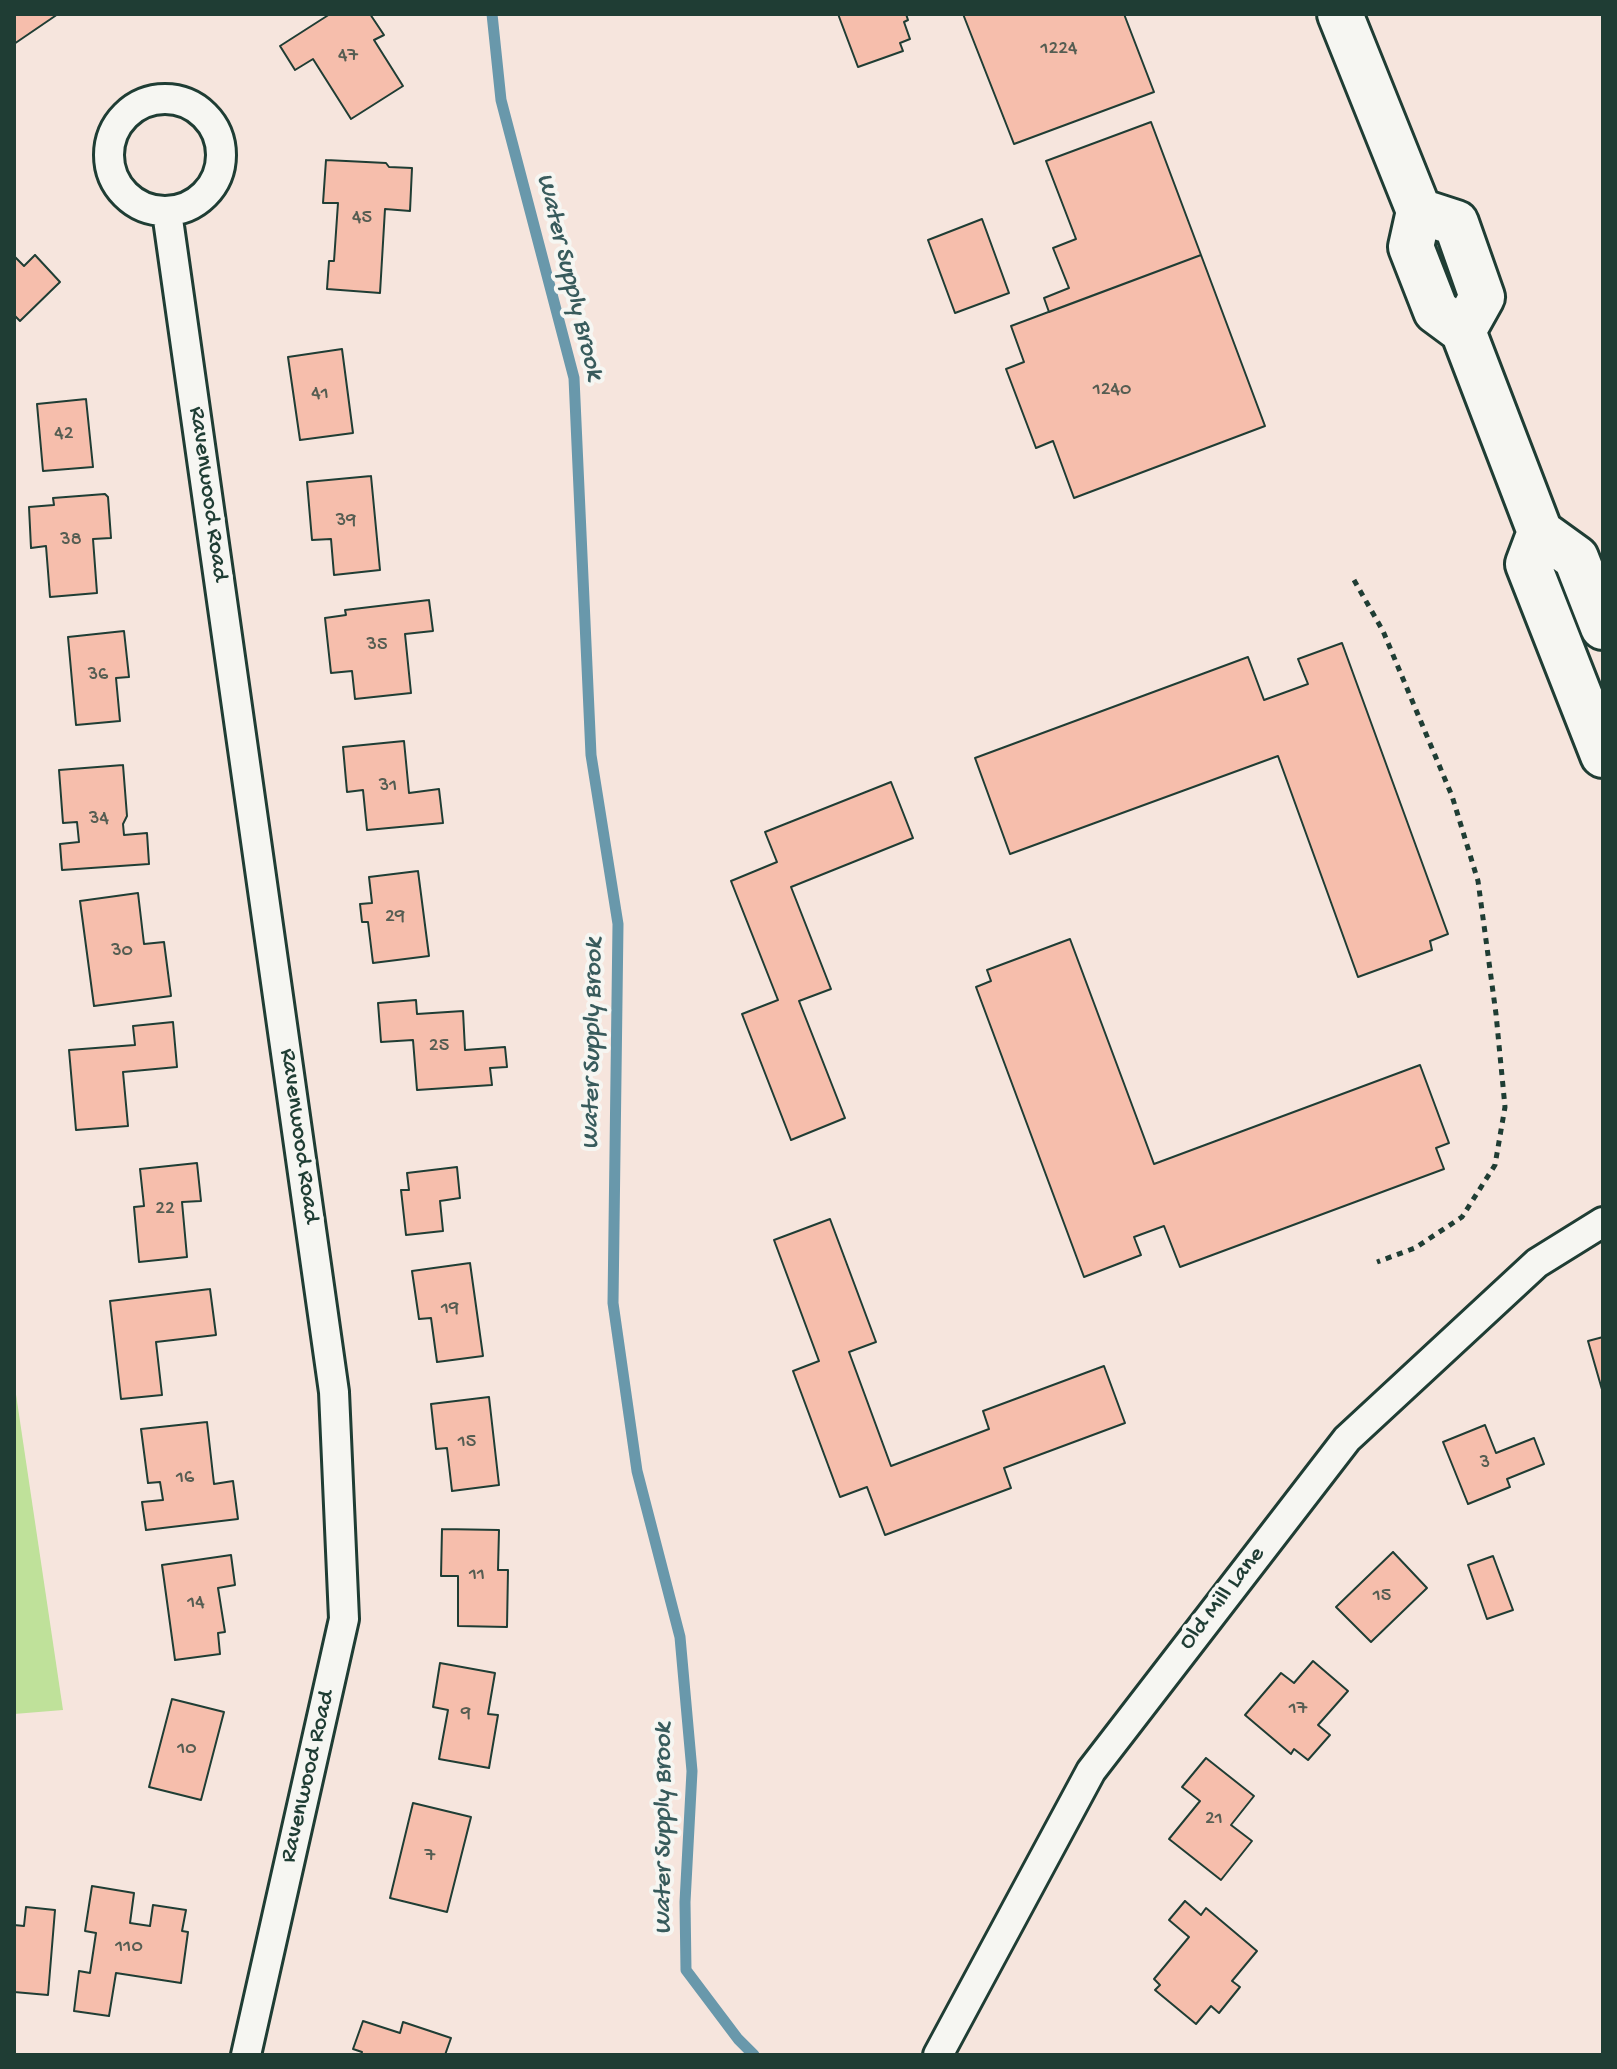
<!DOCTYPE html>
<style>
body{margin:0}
#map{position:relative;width:1617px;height:2069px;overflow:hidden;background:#f6e5dd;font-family:"Gochi Hand",sans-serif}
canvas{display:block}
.frame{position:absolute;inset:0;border:16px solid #1f3d34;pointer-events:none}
</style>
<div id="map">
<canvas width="1617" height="2069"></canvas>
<div class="frame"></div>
</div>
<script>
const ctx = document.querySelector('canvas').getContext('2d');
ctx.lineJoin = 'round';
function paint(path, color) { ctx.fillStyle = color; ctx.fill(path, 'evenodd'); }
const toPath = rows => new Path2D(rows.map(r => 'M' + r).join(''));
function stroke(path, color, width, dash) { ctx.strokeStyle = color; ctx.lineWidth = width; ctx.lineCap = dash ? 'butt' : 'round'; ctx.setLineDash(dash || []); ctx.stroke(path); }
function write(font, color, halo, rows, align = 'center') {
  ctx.font = font + ' "Gochi Hand",sans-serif'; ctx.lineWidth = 8; ctx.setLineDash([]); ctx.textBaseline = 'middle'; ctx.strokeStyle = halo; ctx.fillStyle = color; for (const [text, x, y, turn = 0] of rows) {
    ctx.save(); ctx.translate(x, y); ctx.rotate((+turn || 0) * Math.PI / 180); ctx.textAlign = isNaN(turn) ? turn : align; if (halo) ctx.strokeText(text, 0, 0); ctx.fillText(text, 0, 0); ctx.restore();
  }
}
paint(toPath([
 [14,1381,63,1710,14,1714]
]), '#bfe19a');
stroke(toPath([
 [492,14,501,100,574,378,591,755,618,924,613,1303,637,1471,680,1637,692,1771,685,1902,686,1970,738,2039,754,2055]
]), '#6998ab', 11);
const building = toPath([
 [14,14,58,14,14,44,14,14],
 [330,14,370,14,384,35,374,40,403,86,351,119,313,59,295,70,280,46,330,14],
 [838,14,906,14,908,20,904,22,910,39,900,43,903,51,858,67,838,14],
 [963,14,1124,14,1154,92,1014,144,963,14],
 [1151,122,1201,255,1049,312,1044,298,1069,288,1053,248,1076,239,1046,161,1151,122],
 [326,160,386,163,389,167,412,168,410,211,385,209,380,293,327,289,329,261,334,261,338,203,323,203,326,160],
 [982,219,1009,293,955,313,928,240,982,219],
 [35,255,60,282,20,321,14,315,14,256,24,266,35,255],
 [1201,255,1265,426,1074,498,1053,441,1036,448,1006,369,1024,362,1011,326,1201,255],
 [342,349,353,433,300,440,288,357,342,349],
 [86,399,93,467,43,471,37,404,86,399],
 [371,476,380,570,334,575,331,539,312,540,307,482,371,476],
 [105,494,108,497,111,538,93,539,97,593,50,597,46,546,31,548,29,507,54,505,53,498,105,494],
 [429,600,433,631,405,634,411,693,355,699,352,671,331,673,325,618,346,615,345,610,429,600],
 [124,631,129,677,116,678,120,721,76,725,68,637,124,631],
 [1342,643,1448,934,1430,941,1432,950,1358,977,1278,756,1010,854,975,758,1248,657,1264,700,1308,684,1298,659,1342,643],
 [404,741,409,793,439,789,443,823,367,830,363,790,347,792,343,747,404,741],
 [123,765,127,816,123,824,124,835,147,833,149,864,62,870,60,844,79,842,77,822,63,823,59,770,123,765],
 [891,782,913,838,791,887,831,989,799,1001,845,1118,791,1140,742,1014,778,1000,731,881,777,862,765,832,891,782],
 [418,871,429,956,373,963,368,922,362,922,360,904,372,903,369,877,418,871],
 [138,893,144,944,164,942,171,996,94,1006,80,901,138,893],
 [1070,939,1154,1164,1420,1065,1449,1143,1436,1148,1444,1169,1180,1267,1164,1226,1134,1237,1141,1255,1084,1277,976,987,991,981,987,970,1070,939],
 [416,1000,417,1014,463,1011,465,1050,505,1047,507,1067,490,1068,492,1085,417,1090,413,1040,381,1042,378,1003,416,1000],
 [173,1022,177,1067,123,1072,128,1126,76,1130,69,1050,135,1045,133,1026,173,1022],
 [197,1163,201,1201,182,1202,187,1257,139,1262,134,1207,144,1206,140,1169,197,1163],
 [457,1167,460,1198,440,1201,443,1231,406,1235,401,1190,409,1190,407,1173,457,1167],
 [830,1219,876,1342,849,1352,891,1466,989,1429,983,1411,1104,1366,1125,1423,1004,1468,1011,1488,885,1535,867,1487,840,1497,793,1371,819,1361,774,1240,830,1219],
 [470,1263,483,1356,437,1362,431,1318,419,1319,412,1271,470,1263],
 [210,1289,216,1335,156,1342,162,1395,121,1399,110,1301,210,1289],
 [1603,1337,1603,1393,1588,1341,1603,1337],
 [489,1397,499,1485,452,1491,447,1448,436,1449,431,1404,489,1397],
 [207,1422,214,1484,233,1481,238,1519,146,1530,142,1502,163,1500,160,1482,148,1483,141,1429,207,1422],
 [1485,1425,1496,1453,1534,1438,1544,1464,1507,1479,1510,1487,1468,1504,1443,1442,1485,1425],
 [442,1529,499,1530,498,1570,508,1570,507,1627,458,1626,458,1576,441,1576,442,1529],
 [1393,1552,1427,1588,1371,1642,1336,1607,1393,1552],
 [231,1555,235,1585,218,1588,225,1632,218,1633,220,1654,175,1660,162,1565,231,1555],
 [1493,1556,1513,1610,1487,1619,1468,1565,1493,1556],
 [1313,1661,1348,1691,1318,1725,1330,1735,1308,1760,1294,1749,1291,1754,1245,1715,1281,1673,1294,1683,1313,1661],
 [440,1663,495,1673,488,1714,498,1715,489,1768,439,1759,448,1710,433,1707,440,1663],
 [172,1699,224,1712,201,1800,149,1787,172,1699],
 [1206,1758,1254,1796,1231,1825,1252,1841,1221,1880,1169,1839,1200,1801,1182,1787,1206,1758],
 [413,1803,471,1817,447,1912,390,1898,413,1803],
 [92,1886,134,1893,130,1923,150,1926,153,1905,186,1910,182,1931,188,1932,181,1983,116,1973,109,2016,74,2011,79,1971,90,1973,96,1933,85,1931,92,1886],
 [1185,1901,1201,1915,1206,1908,1257,1951,1232,1981,1240,1987,1219,2013,1211,2006,1196,2024,1155,1990,1160,1985,1154,1979,1189,1937,1169,1920,1185,1901],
 [26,1907,55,1910,48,1995,14,1992,14,1925,24,1926,26,1907],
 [363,2021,400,2033,403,2022,451,2038,445,2055,361,2055,362,2052,353,2049,363,2021]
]);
paint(building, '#f6beac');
stroke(building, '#1f3d34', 2);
const minor = toPath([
 '109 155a56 56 0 1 1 112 0a56 56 0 1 1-112 0Z',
 [167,212,334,1392,344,1619,246,2055],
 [938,2055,1091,1771,1347,1439,1537,1263,1603,1222]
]);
const primary = toPath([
 [1340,14,1419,211,1411,247,1436,311,1463,331,1540,532,1576,558,1603,627],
 [1419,211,1456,223,1482,297,1463,331],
 [1540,532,1528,564,1603,755]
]);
stroke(minor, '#1f3d34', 34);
stroke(primary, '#1f3d34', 50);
stroke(toPath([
 [1354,580,1383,631,1452,796,1478,881,1496,1014,1505,1107,1495,1165,1462,1217,1415,1248,1377,1262]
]), '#1f3d34', 5, [6, 6]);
stroke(minor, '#f6f6f2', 28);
stroke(primary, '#f6f6f2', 44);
write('20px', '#555d52', null, [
 ["1224",1059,50],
 ["47",348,57],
 ["45",362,219],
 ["1240",1112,391],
 ["41",320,395],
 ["42",64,435],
 ["39",346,522],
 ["38",71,541],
 ["35",377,646],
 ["36",98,676],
 ["31",388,787],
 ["34",99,820],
 ["29",395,918],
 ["30",122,952],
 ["25",439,1047],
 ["22",165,1210],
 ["19",450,1310],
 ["15",467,1443],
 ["3",1485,1464],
 ["16",185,1479],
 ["11",477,1576],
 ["15",1382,1597],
 ["14",196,1604],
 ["17",1298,1710],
 ["9",466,1715],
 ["10",187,1750],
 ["21",1214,1820],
 ["7",430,1857],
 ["110",129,1948]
]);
write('24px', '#1f3d34', '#f6f6f2', [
 ["Ravenwood Road",207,494,82],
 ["Ravenwood Road",298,1136,82],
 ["Old Mill Lane",1223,1599,-52],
 ["Ravenwood Road",309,1777,-77]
]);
write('italic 26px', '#385b5c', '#f6f6f2', [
 ["Water Supply Brook",568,277,76],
 ["Water Supply Brook",594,1044,-89],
 ["Water Supply Brook",665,1829,-90]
]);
</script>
